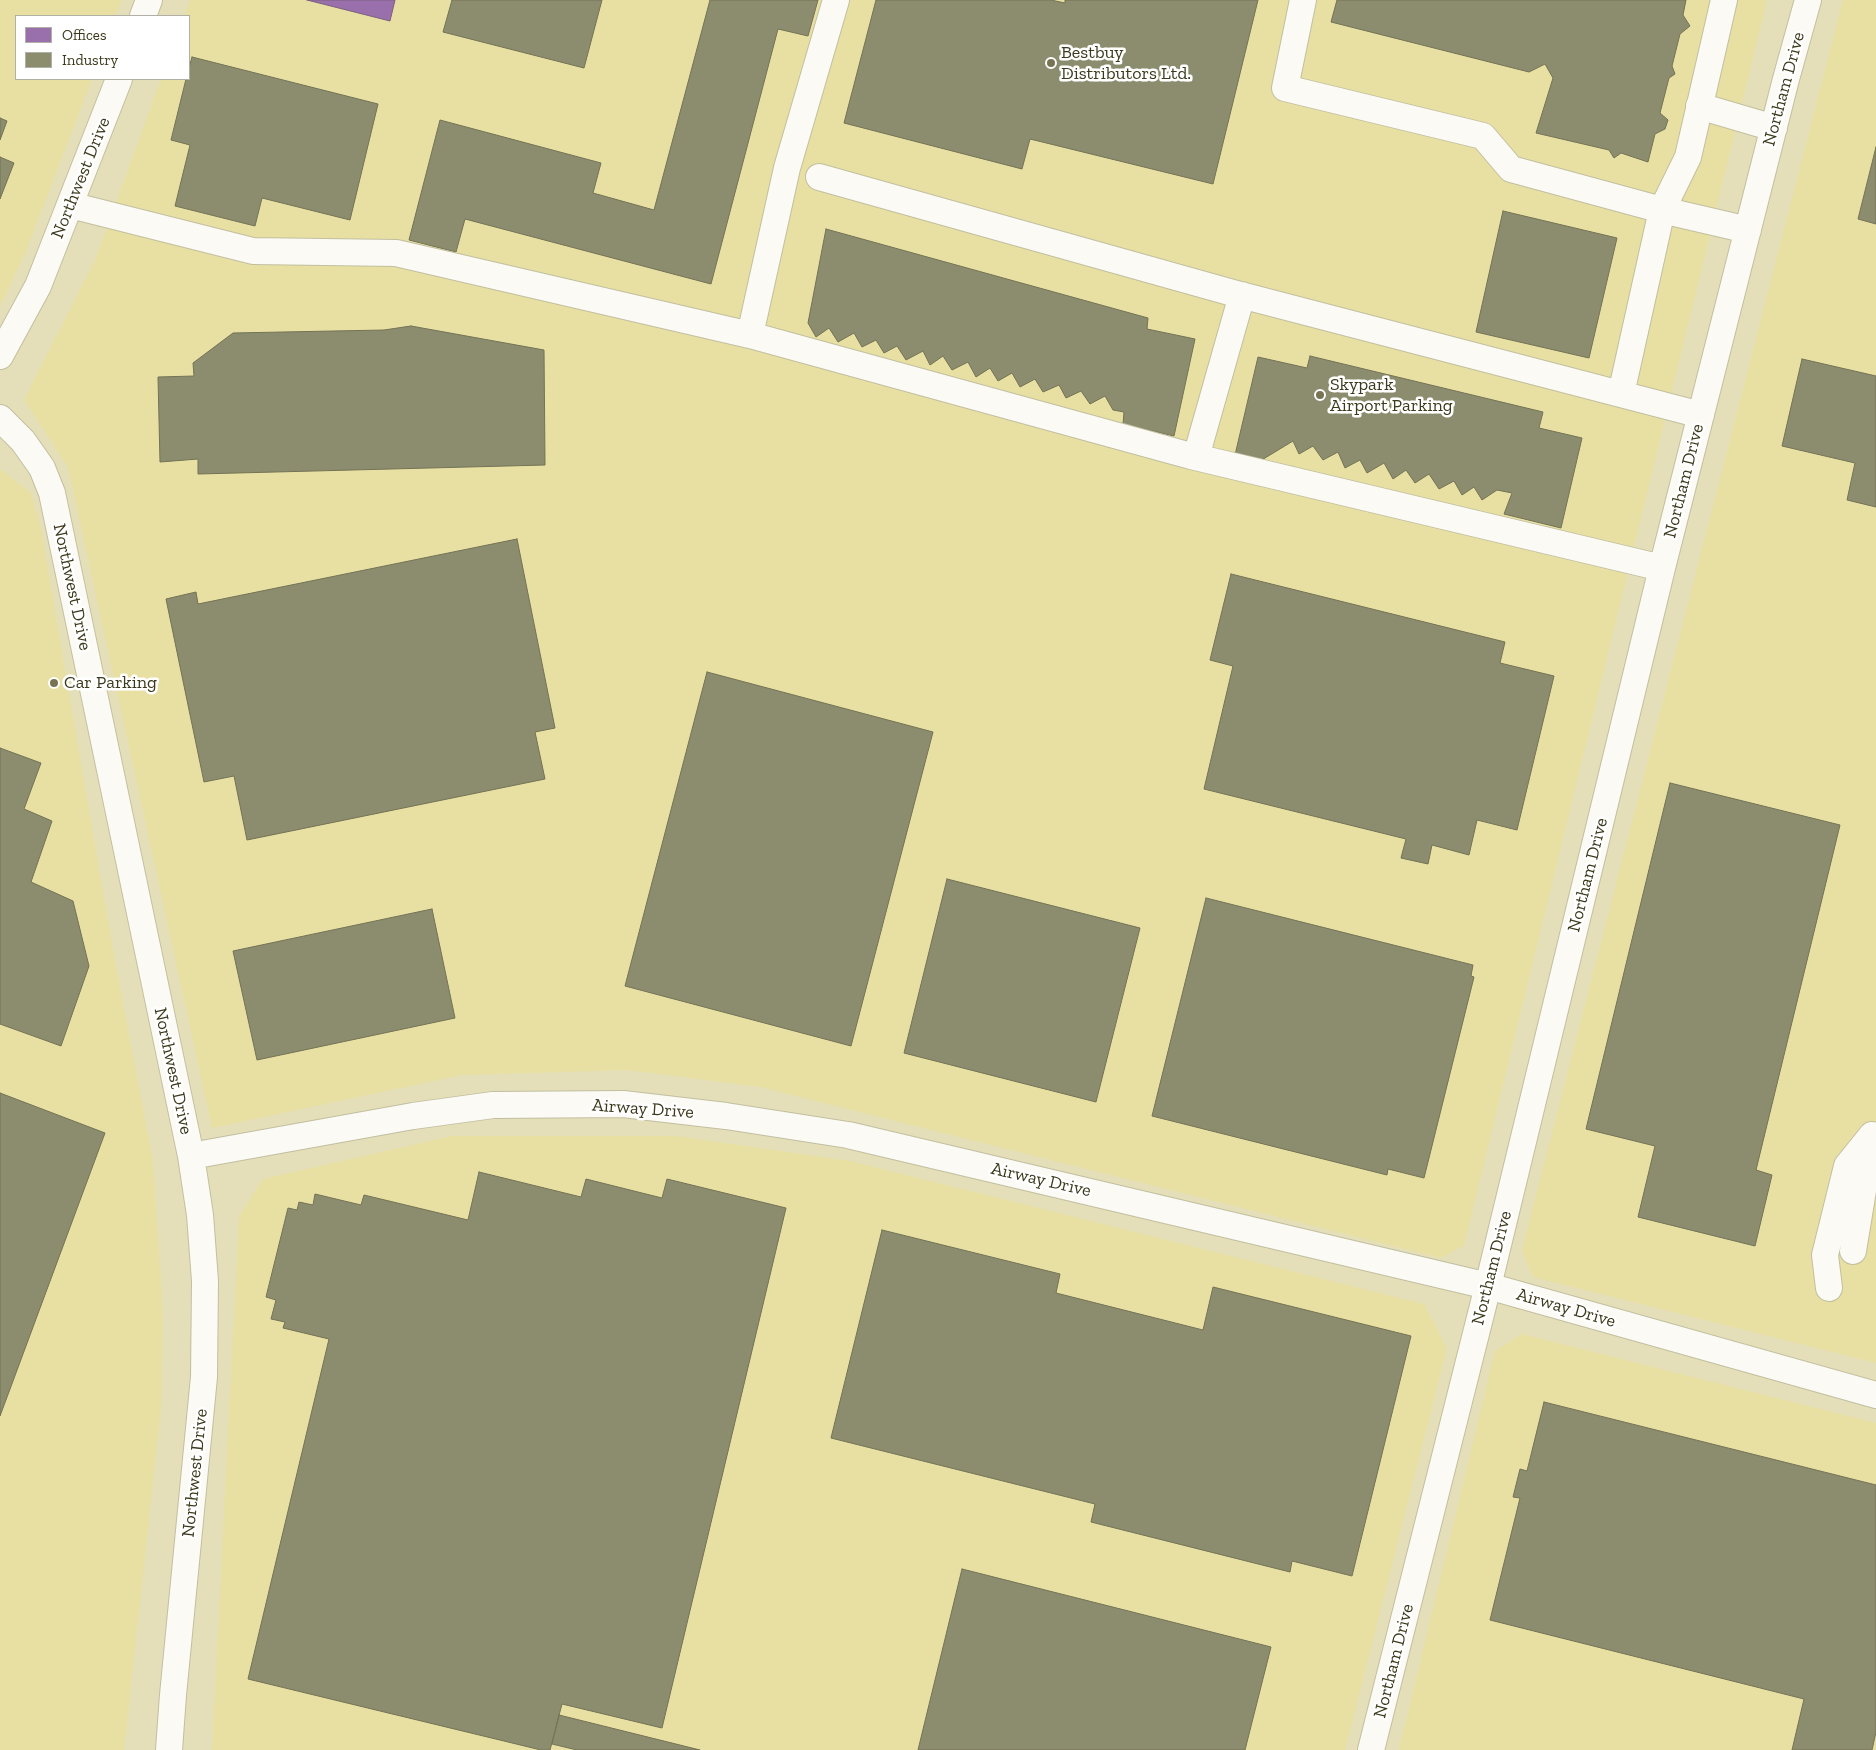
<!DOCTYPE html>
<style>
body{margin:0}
#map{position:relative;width:1876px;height:1750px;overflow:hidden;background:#e4dfb8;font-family:"Zilla Slab",serif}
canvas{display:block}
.legend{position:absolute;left:15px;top:15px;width:175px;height:65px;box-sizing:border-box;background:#fff;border:1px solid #b1b0a4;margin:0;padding:6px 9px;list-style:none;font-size:15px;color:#3d391c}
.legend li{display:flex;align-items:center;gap:10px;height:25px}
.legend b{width:25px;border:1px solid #b1b0a4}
</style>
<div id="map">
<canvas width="1876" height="1750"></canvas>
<ul class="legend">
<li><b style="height:14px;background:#9970ab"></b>Offices</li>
<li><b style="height:14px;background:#8c8c6e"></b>Industry</li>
</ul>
</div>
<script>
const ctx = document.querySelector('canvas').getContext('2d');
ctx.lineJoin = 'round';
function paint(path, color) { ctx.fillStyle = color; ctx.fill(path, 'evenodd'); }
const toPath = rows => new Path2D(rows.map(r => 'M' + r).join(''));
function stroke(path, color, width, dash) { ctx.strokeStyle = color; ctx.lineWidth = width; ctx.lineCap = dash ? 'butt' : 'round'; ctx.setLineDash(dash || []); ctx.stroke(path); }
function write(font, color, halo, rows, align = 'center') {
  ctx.font = font + ' "Zilla Slab",serif'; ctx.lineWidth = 5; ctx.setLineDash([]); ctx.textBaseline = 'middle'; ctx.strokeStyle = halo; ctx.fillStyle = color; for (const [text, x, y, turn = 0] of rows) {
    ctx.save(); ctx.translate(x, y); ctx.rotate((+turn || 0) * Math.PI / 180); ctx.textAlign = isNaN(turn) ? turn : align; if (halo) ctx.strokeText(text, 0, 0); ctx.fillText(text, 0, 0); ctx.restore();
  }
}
paint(toPath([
 [0,0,122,0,115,16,16,16,16,79,92,79,25,254,0,306],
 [190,0,1767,0,1464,1245,1441,1258,760,1087,628,1070,462,1075,212,1128,68,467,24,400,96,258,161,79,189,79,189,16,184,16],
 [1843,0,1876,0,1876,1363,1533,1277,1522,1250],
 [0,469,31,493,41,529,111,939,153,1162,163,1315,161,1408,124,1750,0,1750],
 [452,1136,676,1136,850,1161,1424,1304,1447,1348,1345,1750,212,1750,239,1216,263,1179],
 [1522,1334,1876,1423,1876,1750,1399,1750,1495,1351]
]), '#e8e0a3');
const offices = toPath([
 [307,0,395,0,390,21,307,0]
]);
paint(offices, '#9970ab');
stroke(offices, '#7d6080', 1);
const industry = toPath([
 [452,0,602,0,584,68,443,32,452,0],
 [710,0,818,0,808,36,778,29,711,284,465,219,456,252,409,240,440,120,601,163,593,193,654,210,710,0],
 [876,0,1051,0,1065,3,1065,0,1258,0,1213,184,1030,139,1022,169,844,123,876,0],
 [1337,0,1686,0,1683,15,1690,26,1680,34,1672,66,1675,74,1669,78,1660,113,1668,120,1665,129,1655,134,1648,162,1621,153,1614,158,1609,150,1536,133,1553,78,1545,64,1529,72,1331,22,1337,0],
 [192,57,378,104,350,220,262,198,255,226,175,206,190,145,171,140,186,79,189,79,189,68,192,57],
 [0,118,7,121,0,140,0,118],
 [1876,147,1876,224,1858,219,1876,147],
 [0,157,14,163,0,199,0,157],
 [1503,211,1617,238,1589,358,1476,332,1503,211],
 [826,229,1148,318,1147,329,1195,339,1174,436,1123,424,1124,412,1113,410,1105,396,1090,404,1081,391,1066,398,1059,385,1043,392,1035,379,1020,387,1012,373,998,381,990,368,976,377,968,362,952,370,943,356,930,365,923,351,906,360,897,346,884,353,876,340,862,347,854,333,838,342,829,328,816,337,808,323,826,229],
 [411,326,544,350,545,465,198,474,198,459,160,462,158,377,194,376,193,363,233,333,384,330,411,326],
 [1310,356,1543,412,1539,428,1582,438,1561,528,1504,514,1512,493,1497,490,1482,500,1474,487,1462,495,1454,481,1439,489,1429,474,1415,483,1406,470,1393,479,1384,463,1367,473,1360,460,1345,468,1338,452,1323,460,1313,446,1299,454,1293,441,1260,461,1235,455,1258,357,1307,368,1310,356],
 [1802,359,1876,376,1876,507,1847,500,1855,463,1782,446,1802,359],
 [517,539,555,728,535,732,545,779,247,840,234,776,204,782,166,599,196,592,198,604,517,539],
 [1231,574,1505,642,1500,663,1554,676,1517,830,1477,820,1469,855,1432,845,1428,864,1401,858,1406,839,1204,789,1233,666,1210,660,1231,574],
 [707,672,933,732,851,1046,625,986,707,672],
 [0,748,41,763,24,809,52,821,31,882,73,901,89,966,61,1046,0,1024,0,748],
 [1670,783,1840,825,1756,1170,1772,1175,1755,1246,1638,1217,1655,1146,1586,1129,1670,783],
 [947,879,1140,928,1096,1102,904,1053,947,879],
 [1206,898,1473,965,1471,976,1474,977,1424,1178,1388,1169,1387,1175,1152,1116,1206,898],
 [432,909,455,1018,257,1060,233,951,432,909],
 [0,1093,105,1133,0,1416,0,1093],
 [479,1172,581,1197,586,1179,662,1198,667,1179,786,1208,662,1728,562,1704,550,1750,541,1750,248,1679,329,1339,283,1328,285,1322,271,1319,276,1300,266,1297,288,1208,297,1210,299,1202,313,1205,315,1194,361,1205,364,1195,468,1220,479,1172],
 [882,1230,1060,1274,1056,1293,1203,1330,1213,1287,1411,1336,1352,1576,1292,1561,1290,1572,1091,1522,1095,1504,831,1438,882,1230],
 [1544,1402,1876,1485,1876,1732,1872,1750,1792,1750,1804,1699,1490,1620,1520,1498,1513,1497,1520,1469,1527,1471,1544,1402],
 [962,1569,1271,1647,1245,1750,918,1750,962,1569],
 [559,1715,700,1750,577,1750,552,1744,559,1715]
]);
paint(industry, '#8c8c6e');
stroke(industry, '#747355', 1);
const minor = toPath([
 [1303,0,1285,88,1483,136,1511,169,1662,210,1748,230],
 [143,16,149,0],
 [1699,106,1774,128],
 [819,177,1233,293,1701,415],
 [70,205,253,251,396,253,750,335,787,168,836,0],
 [750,335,1191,456,1662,568],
 [0,356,38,286,119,79],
 [1621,394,1662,210,1688,157,1724,0],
 [0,418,23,441,42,468,52,493,191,1156,200,1215,205,1281,204,1377,173,1695,169,1750],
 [1196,457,1242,295],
 [191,1156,413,1116,493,1105,623,1104,726,1116,848,1135,1488,1286,1876,1395],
 [1853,1251,1872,1136],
 [1829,1288,1825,1255,1847,1166,1872,1135],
 [1371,1750,1488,1286,1662,568,1786,79,1808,0]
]);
stroke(minor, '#c2bfa0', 28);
stroke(minor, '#fbfaf4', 26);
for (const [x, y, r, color] of [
 [1051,63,5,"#777353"],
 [1320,395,5,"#777353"],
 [54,683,5,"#777353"]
]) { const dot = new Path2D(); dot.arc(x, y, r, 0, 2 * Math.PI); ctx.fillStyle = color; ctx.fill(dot); stroke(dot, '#fff', 2); }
write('18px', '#3d391c', '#fff', [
 ["Bestbuy",1061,53],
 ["Distributors Ltd.",1061,74],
 ["Skypark",1330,385],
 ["Airport Parking",1330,406],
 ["Car Parking",64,683]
], 'left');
write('18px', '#3d391c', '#fff', [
 ["Northam Drive",1784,89,-75],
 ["Northwest Drive",81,178,-68],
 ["Northam Drive",1684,481,-76],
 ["Northwest Drive",72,587,78],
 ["Northam Drive",1588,875,-76],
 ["Northwest Drive",173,1071,78],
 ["Airway Drive",643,1109,4],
 ["Airway Drive",1041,1180,13],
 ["Northam Drive",1492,1268,-76],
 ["Airway Drive",1566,1308,16],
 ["Northwest Drive",195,1473,-84],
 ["Northam Drive",1394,1661,-76]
]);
</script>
